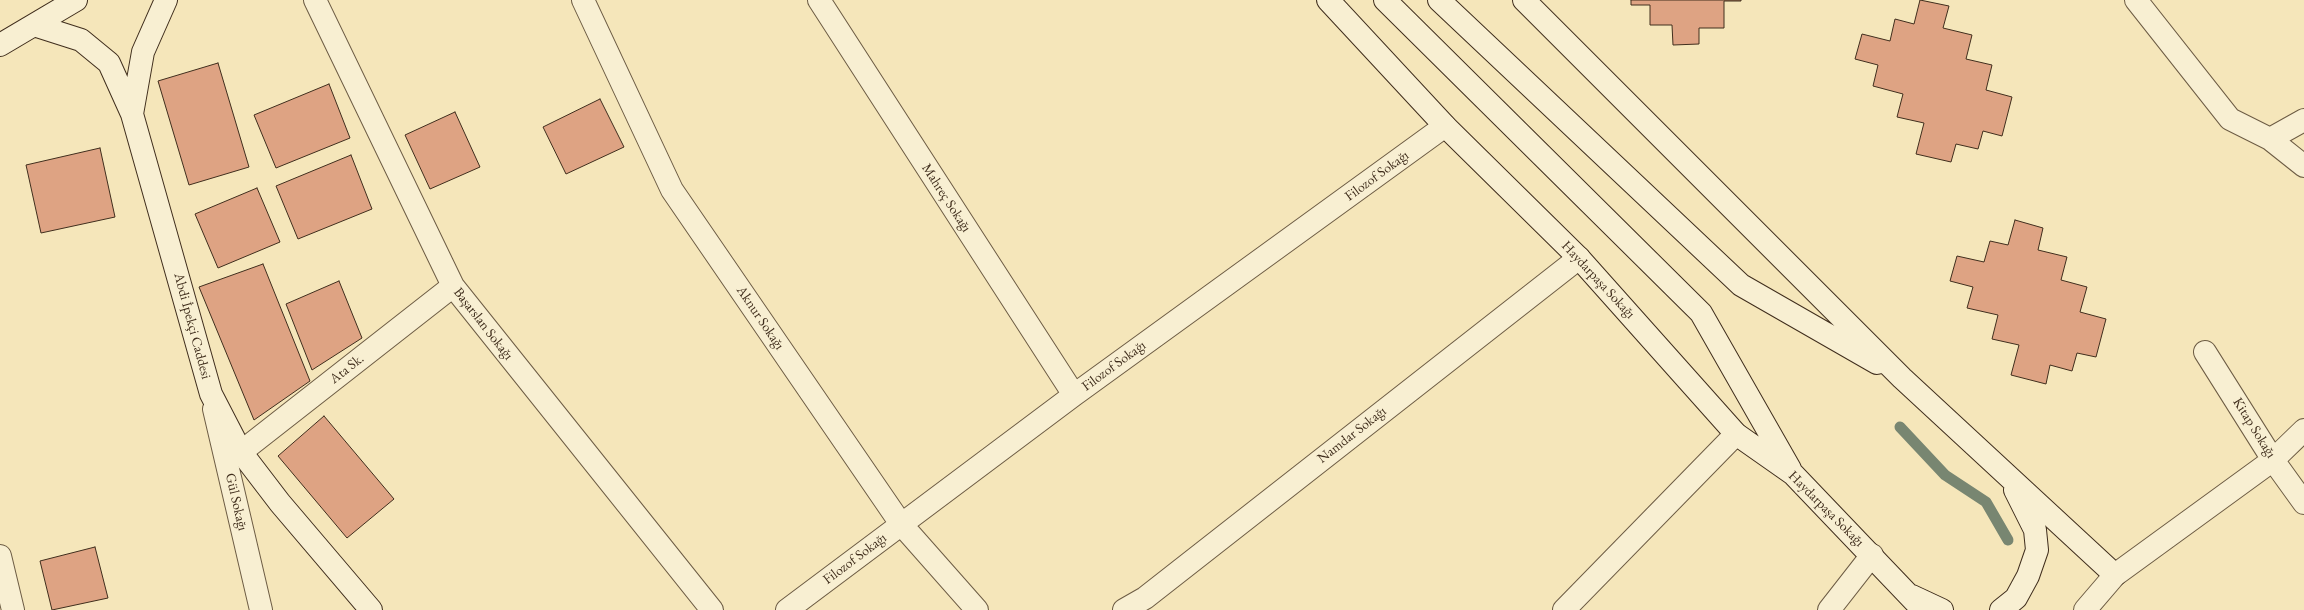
<!DOCTYPE html>
<meta charset="utf-8">
<style>
body{margin:0}
canvas{display:block;background:#f5e6ba}
</style>
<canvas width="2304" height="610"></canvas>
<script>
const ctx = document.querySelector('canvas').getContext('2d');
ctx.lineJoin = 'round';
const toPath = rows => new Path2D(rows.map(r => 'M' + r).join(''));
function stroke(path, color, width, dash) { ctx.strokeStyle = color; ctx.lineWidth = width; ctx.lineCap = dash ? 'butt' : 'round'; ctx.setLineDash(dash || []); ctx.stroke(path); }
function paint(path, color) { ctx.fillStyle = color; ctx.fill(path, 'evenodd'); }
function write(font, color, halo, rows, align = 'center') {
  ctx.font = font + ' "EB Garamond",serif'; ctx.lineWidth = 4; ctx.setLineDash([]); ctx.textBaseline = 'middle'; ctx.strokeStyle = halo; ctx.fillStyle = color; for (const [text, x, y, turn = 0] of rows) {
    ctx.save(); ctx.translate(x, y); ctx.rotate((+turn || 0) * Math.PI / 180); ctx.textAlign = isNaN(turn) ? turn : align; if (halo) ctx.strokeText(text, 0, 0); ctx.fillText(text, 0, 0); ctx.restore();
  }
}
stroke(toPath([
 [1900,427,1945,475,1986,502,2008,540]
]), '#788671', 11);
const building = toPath([
 [1631,0,1741,0,1741,1,1724,1,1724,28,1699,28,1699,44,1673,45,1672,25,1650,25,1650,5,1631,5,1631,0],
 [1920,0,1949,6,1943,28,1972,35,1966,59,1992,65,1986,90,2012,97,2002,136,1983,131,1978,149,1956,144,1951,162,1916,154,1924,123,1897,117,1903,94,1873,86,1878,65,1855,59,1862,34,1890,41,1895,19,1914,24,1920,0],
 [218,63,249,167,189,185,158,81,218,63],
 [329,84,350,138,276,168,254,115,329,84],
 [600,99,624,147,566,174,543,127,600,99],
 [455,112,480,167,430,189,405,135,455,112],
 [100,148,115,217,41,233,26,165,100,148],
 [351,155,372,209,298,239,276,186,351,155],
 [257,188,280,242,218,268,195,214,257,188],
 [2015,220,2043,228,2038,250,2067,257,2061,280,2087,287,2080,312,2106,319,2096,357,2077,353,2072,371,2050,365,2046,384,2011,375,2019,345,1992,339,1998,315,1967,308,1973,287,1950,281,1957,256,1984,262,1990,241,2008,245,2015,220],
 [263,264,310,381,254,420,199,287,263,264],
 [339,281,362,338,312,370,286,304,339,281],
 [324,416,394,499,347,538,278,456,324,416],
 [95,547,108,598,52,610,40,561,95,547]
]);
paint(building, '#dea383');
stroke(building, '#402e1d', 1);
const street = toPath([
 [315,0,453,286,712,610],
 [583,0,672,190,901,524,977,610],
 [819,0,1074,395],
 [2136,0,2230,119,2270,139,2304,166],
 [2270,139,2304,120],
 [2205,352,2273,460,2304,503],
 [214,409,261,610],
 [241,452,453,286],
 [0,556,13,610],
 [787,610,1074,395,1445,126],
 [1124,610,1145,598,1579,258],
 [1564,610,1736,434],
 [1829,610,1872,555],
 [2085,610,2115,575,2273,460,2304,430]
]);
const secondary = toPath([
 [166,0,143,52,132,114,211,394,241,452,280,503,371,610],
 [1328,0,1445,126,1579,258,1736,434,1793,474,1923,610],
 [1385,0,1701,313,1790,469],
 [1439,0,1741,285,1877,363],
 [1524,0,1902,378,2115,575],
 [34,25,81,40,109,63,132,114],
 [0,45,76,0],
 [1912,596,1942,610],
 [2001,610,2016,598,2028,576,2037,550,2035,530,2015,490]
]);
stroke(street, '#6d5c44', 24);
stroke(secondary, '#402e1d', 24);
stroke(street, '#f8efd2', 22);
stroke(secondary, '#f8efd2', 22);
write('14px', '#402e1d', '#f8efd2', [
 ["Filozof Sokağı",1377,176,-36],
 ["Mahreç Sokağı",946,198,57],
 ["Haydarpaşa Sokağı",1598,280,47],
 ["Aknur Sokağı",760,318,56],
 ["Başarslan Sokağı",483,324,52],
 ["Abdi İpekçi Caddesi",192,326,75],
 ["Filozof Sokağı",1114,366,-36],
 ["Ata Sk.",347,369,-38],
 ["Kitap Sokağı",2254,428,58],
 ["Namdar Sokağı",1352,435,-38],
 ["Gül Sokağı",236,502,77],
 ["Haydarpaşa Sokağı",1826,509,45],
 ["Filozof Sokağı",855,559,-37]
]);
</script>
